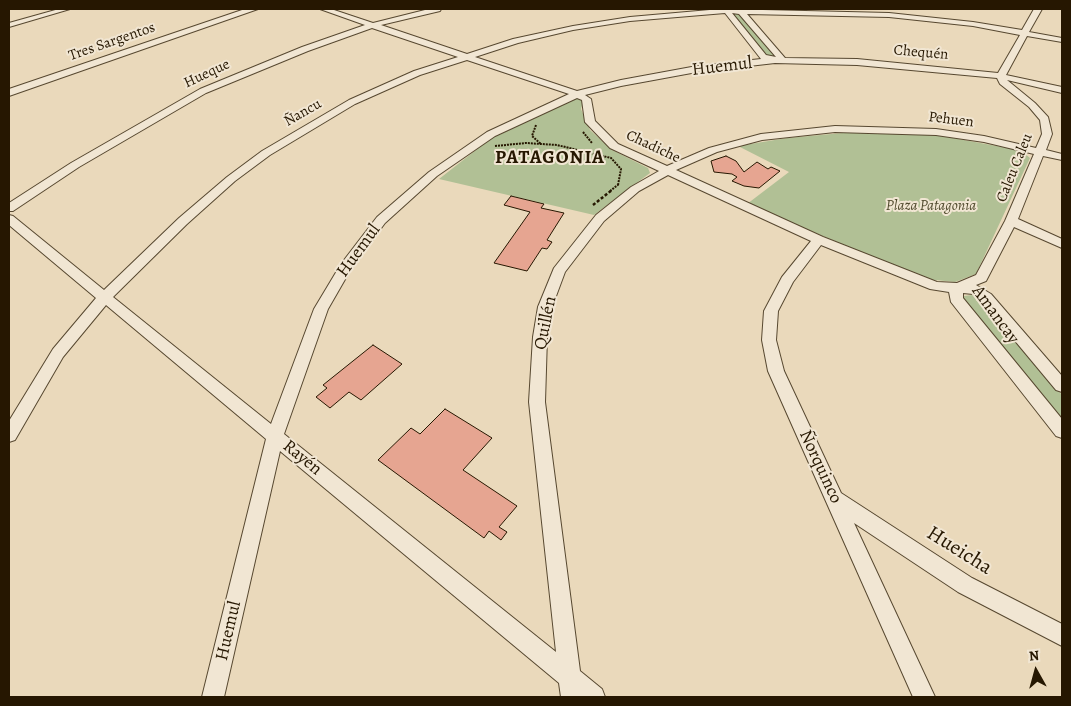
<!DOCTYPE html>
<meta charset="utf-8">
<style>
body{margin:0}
#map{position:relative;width:1071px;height:706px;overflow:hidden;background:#ead9bb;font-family:Alegreya,serif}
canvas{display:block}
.frame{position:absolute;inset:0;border:10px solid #261701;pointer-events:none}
.north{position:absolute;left:1011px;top:646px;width:50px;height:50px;-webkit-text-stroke:4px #f1e6d3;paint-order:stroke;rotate:353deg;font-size:14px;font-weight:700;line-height:20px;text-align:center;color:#261701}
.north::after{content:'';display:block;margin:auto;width:18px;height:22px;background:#261701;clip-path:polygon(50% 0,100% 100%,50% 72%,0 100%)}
</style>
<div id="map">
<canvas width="1071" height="706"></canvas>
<div class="frame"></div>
<div class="north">N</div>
</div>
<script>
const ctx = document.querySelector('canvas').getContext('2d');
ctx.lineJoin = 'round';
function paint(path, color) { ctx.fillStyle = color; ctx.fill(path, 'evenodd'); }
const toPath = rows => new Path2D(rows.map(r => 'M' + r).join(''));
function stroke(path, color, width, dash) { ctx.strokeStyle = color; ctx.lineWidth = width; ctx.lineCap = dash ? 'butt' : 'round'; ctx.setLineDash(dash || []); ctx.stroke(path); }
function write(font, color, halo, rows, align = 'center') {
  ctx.font = font + ' Alegreya,serif'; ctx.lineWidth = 4; ctx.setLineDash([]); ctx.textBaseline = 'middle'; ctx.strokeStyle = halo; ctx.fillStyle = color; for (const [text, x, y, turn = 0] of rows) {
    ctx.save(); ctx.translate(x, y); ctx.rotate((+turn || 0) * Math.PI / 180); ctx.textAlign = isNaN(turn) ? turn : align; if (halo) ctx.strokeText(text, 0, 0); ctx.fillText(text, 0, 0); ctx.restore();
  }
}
paint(toPath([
 [732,13,739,13,776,57,767,56],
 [578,97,583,102,581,109,590,130,612,150,648,168,650,173,594,215,439,179,490,139],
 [865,131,942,136,1013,149,1024,153,1030,158,976,274,955,282,925,279,747,204,789,172,738,146,787,138],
 [972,295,981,298,1062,395,1062,422,963,300,964,296]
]), '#b1c095');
const building = toPath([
 [726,156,736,161,744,172,757,162,768,169,771,167,780,171,759,188,744,186,732,181,737,177,732,174,714,172,711,161,726,156],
 [511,196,544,204,541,208,564,213,547,240,552,242,547,249,542,248,527,271,494,263,530,212,504,205,511,196],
 [373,345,402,364,361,400,349,392,330,408,316,397,327,388,323,385,373,345],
 [445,409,492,438,463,470,517,506,499,527,507,532,501,540,489,531,484,538,378,460,411,428,420,434,445,409]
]);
paint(building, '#e6a591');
stroke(building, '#261701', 1);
const minor = toPath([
 [59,9,70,9,9,27,9,23,59,9],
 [320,9,331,9,373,23,429,9,441,9,440,11,381,25,467,54,513,39,573,26,630,17,721,9,889,13,973,22,1022,30,1034,9,1042,9,1029,32,1062,38,1062,42,1027,36,1006,75,1062,87,1062,93,1007,80,1035,103,1048,117,1052,134,1046,150,1062,154,1062,160,1043,156,1018,219,1062,239,1062,248,1014,227,986,281,976,285,991,294,1062,376,1062,392,1056,390,981,300,973,294,963,293,963,298,1062,419,1062,438,1056,436,951,302,949,292,930,289,821,245,793,282,778,311,776,340,784,371,841,493,972,578,1062,624,1062,646,958,592,854,523,935,697,913,697,768,371,762,340,764,311,782,277,811,241,668,175,639,191,604,221,565,272,552,307,547,337,545,402,580,671,602,689,605,697,561,697,559,683,280,451,224,697,202,697,266,439,106,305,63,357,15,440,9,442,9,421,53,349,96,298,9,225,9,215,13,216,104,290,179,218,227,177,262,151,349,100,414,71,458,57,372,28,308,51,206,93,79,167,13,211,9,211,9,203,71,163,200,89,302,47,365,25,320,9],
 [725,13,761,59,697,66,621,80,577,91,475,57,518,43,573,30,630,21,725,13],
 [732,13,739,14,776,57,766,55,732,13],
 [747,14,889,17,973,26,1020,35,998,73,857,59,785,58,747,14],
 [467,60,569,94,487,132,429,172,377,217,341,264,314,309,271,424,113,297,187,224,235,181,270,155,355,104,420,75,467,60],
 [775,63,857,65,997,78,1000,84,1029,107,1040,120,1042,134,1036,148,984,136,936,129,835,126,761,134,709,148,667,166,618,144,595,121,591,99,585,95,621,86,697,72,775,63],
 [577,98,582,100,585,122,610,148,659,171,631,187,596,215,554,268,538,307,533,337,529,402,556,652,284,434,328,309,351,269,385,223,437,176,495,136,577,98],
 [835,132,936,135,984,142,1034,154,1005,221,976,275,957,283,937,282,823,237,676,170,717,152,762,140,835,132]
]);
const tertiary = toPath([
 [245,9,258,9,9,96,9,89,245,9]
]);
stroke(minor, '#574830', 2);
stroke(tertiary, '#574830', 2);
stroke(toPath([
 [536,125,532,136,541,144],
 [583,132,592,143],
 [495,146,526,143,557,145,611,158,621,169,618,185],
 [610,191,619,184]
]), '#261701', 2, [2, 1]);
stroke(toPath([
 [593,205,612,190]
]), '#261701', 2.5, [3, 2]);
paint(minor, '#f1e6d3');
paint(tertiary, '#f1e6d3');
write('15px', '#261701', '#f1e6d3', [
 ["Tres Sargentos",112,42,-19],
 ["Chequén",921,53,5],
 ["Hueque",207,74,-25],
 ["Ñancu",303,113,-30],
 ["Pehuen",951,120,7],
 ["Chadiche",653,147,25],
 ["Caleu Caleu",1015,168,-68]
]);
write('italic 15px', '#504a2d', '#f1e6d3', [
 ["Plaza Patagonia",931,206]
]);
write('18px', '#261701', '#f1e6d3', [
 ["Huemul",722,67,-7],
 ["Huemul",359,251,-54],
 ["Amancay",995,315,54],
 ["Quillén",546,323,-79],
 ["Rayén",302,458,39],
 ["Ñorquinco",820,467,65],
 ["Huemul",229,631,-77]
]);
ctx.letterSpacing = '1px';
write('bold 19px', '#261701', '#f1e6d3', [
 ["PATAGONIA",550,158]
]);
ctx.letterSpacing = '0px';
write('21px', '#261701', '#f1e6d3', [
 ["Hueicha",959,551,32]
]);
</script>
